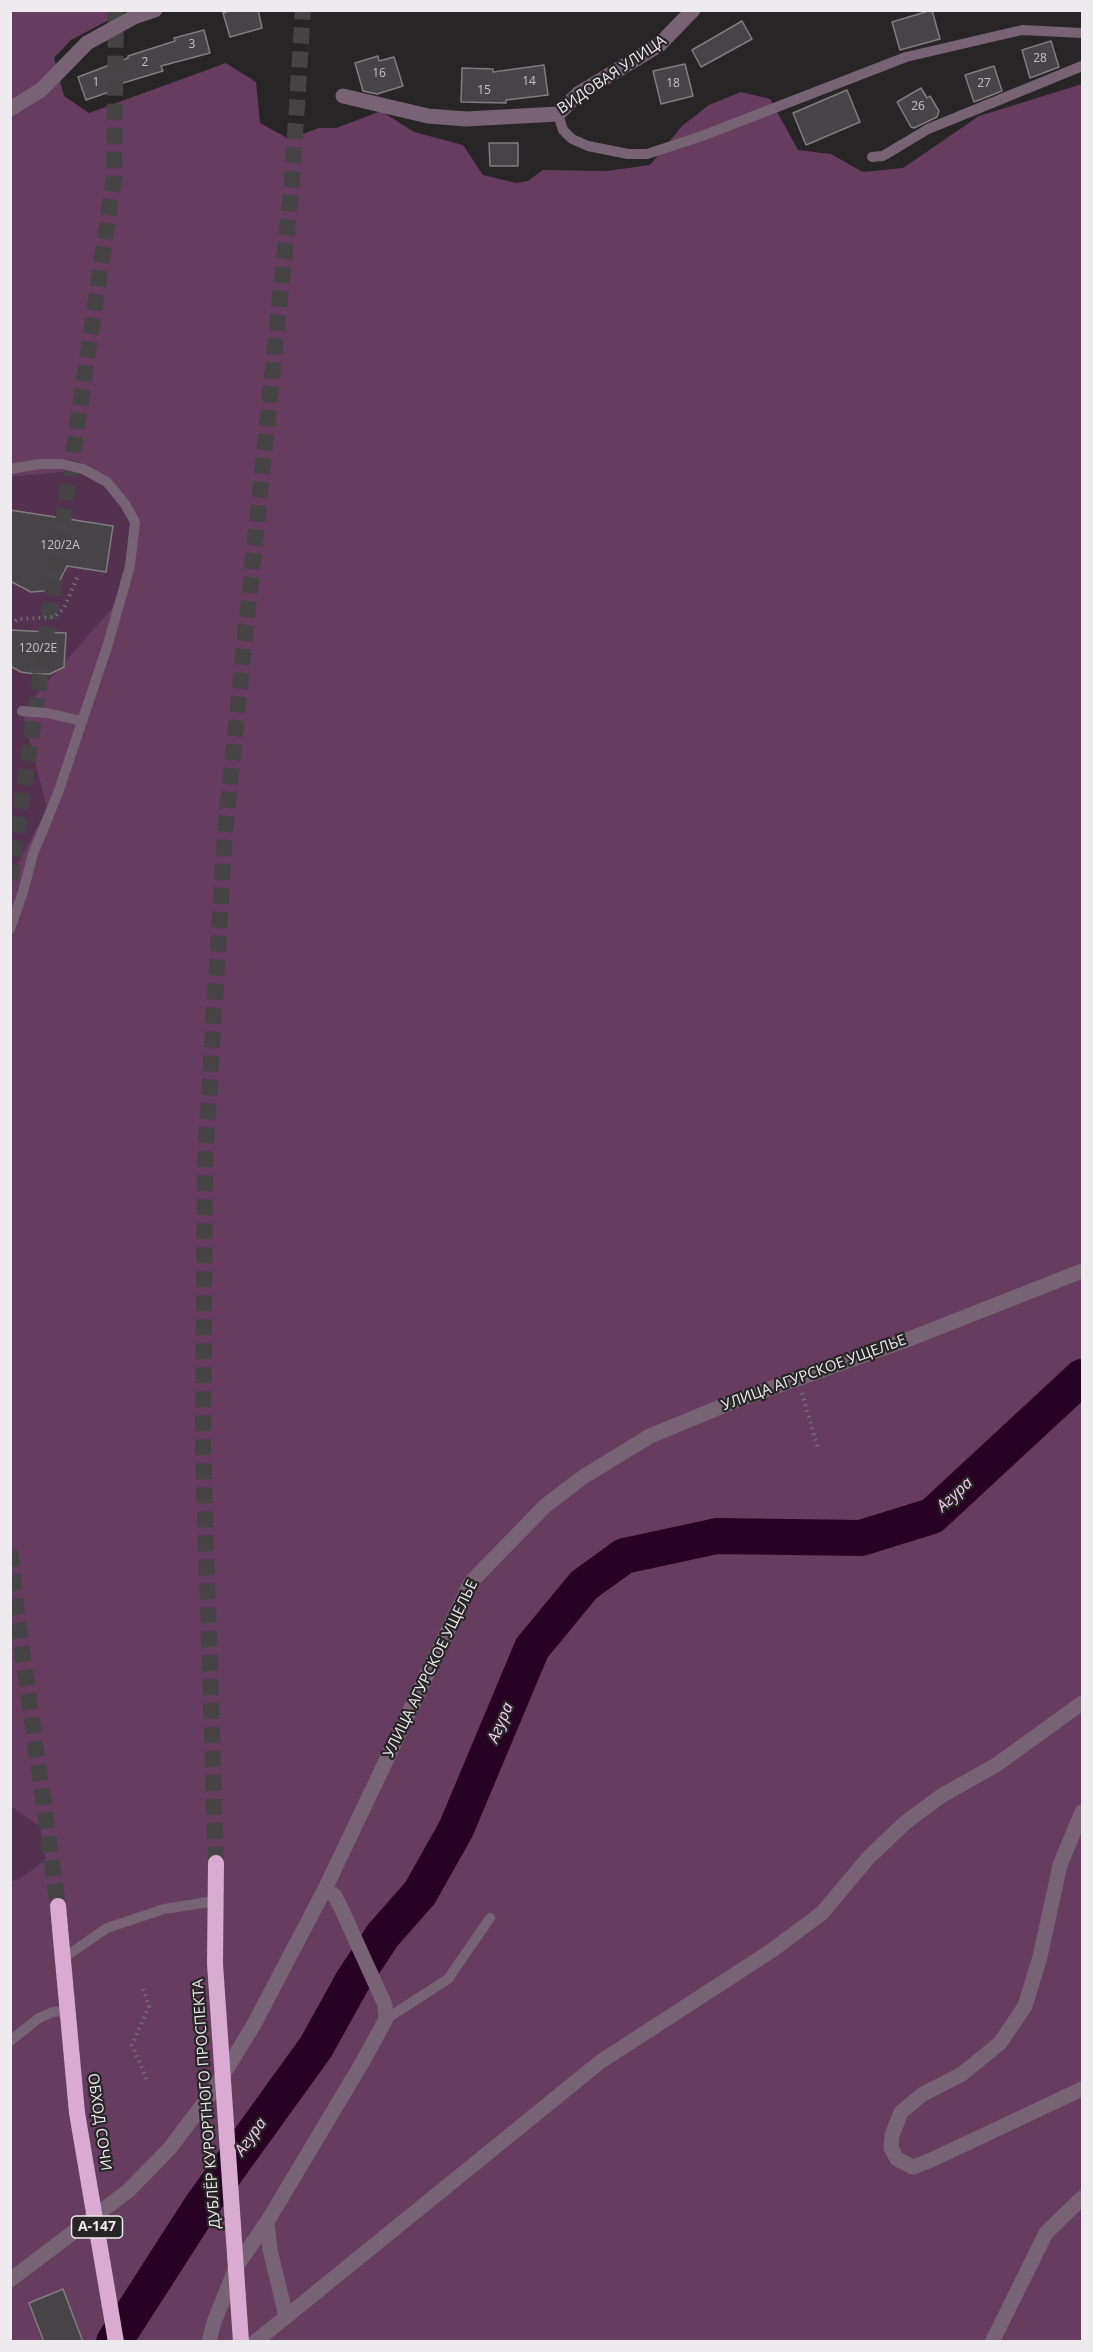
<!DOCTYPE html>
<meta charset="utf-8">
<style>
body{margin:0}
#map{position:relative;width:1093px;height:2352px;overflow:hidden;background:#282527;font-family:"Open Sans",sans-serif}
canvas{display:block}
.frame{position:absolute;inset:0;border:12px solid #edebed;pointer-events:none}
</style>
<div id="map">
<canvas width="1093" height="2352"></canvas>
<div class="frame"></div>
</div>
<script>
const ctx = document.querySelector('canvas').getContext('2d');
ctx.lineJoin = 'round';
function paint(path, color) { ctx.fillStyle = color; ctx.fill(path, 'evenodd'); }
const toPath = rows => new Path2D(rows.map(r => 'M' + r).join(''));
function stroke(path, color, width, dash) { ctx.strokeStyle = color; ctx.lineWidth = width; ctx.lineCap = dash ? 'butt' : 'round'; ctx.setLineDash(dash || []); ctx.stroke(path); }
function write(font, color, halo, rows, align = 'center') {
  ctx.font = font + ' "Open Sans",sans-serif'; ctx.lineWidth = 4.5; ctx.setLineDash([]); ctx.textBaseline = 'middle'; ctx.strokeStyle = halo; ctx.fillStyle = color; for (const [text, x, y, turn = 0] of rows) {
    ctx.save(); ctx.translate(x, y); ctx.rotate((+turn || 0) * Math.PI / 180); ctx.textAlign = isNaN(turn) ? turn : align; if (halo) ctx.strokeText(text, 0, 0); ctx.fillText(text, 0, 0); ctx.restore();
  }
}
paint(toPath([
 [77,471,100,480,124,499,137,529,122,597,47,808,11,876,11,477],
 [11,1806,40,1827,45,1860,19,1879,11,1881]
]), '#54314e');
paint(toPath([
 [11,11,126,11,71,40,54,58,64,96,89,113,226,63,256,82,260,123,289,139,319,128,336,128,381,111,414,132,463,145,483,175,516,183,528,181,543,170,607,171,650,165,682,126,709,105,741,92,770,99,798,150,831,154,863,172,903,168,979,116,1082,84,1082,2341,11,2341,11,1881,19,1879,45,1860,40,1827,10,1806,11,876,47,808,22,711,122,597,137,529,124,499,100,479,77,471,11,477]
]), '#663c5f');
stroke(toPath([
 [114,2342,202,2205,316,2047,352,1982,383,1935,420,1893,456,1829,532,1648,584,1585,624,1556,717,1536,861,1538,932,1516,1082,1377]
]), '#270223', 36);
const building = toPath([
 [231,10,258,10,262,28,230,37,223,13,231,10],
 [932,10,940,39,900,50,892,22,932,10],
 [742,21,752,39,701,67,692,50,742,21],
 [204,30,210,53,161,66,163,71,113,86,115,90,86,100,78,77,128,58,128,56,175,41,174,38,204,30],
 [1051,41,1059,67,1030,78,1022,50,1051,41],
 [378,56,379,61,394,57,403,86,377,94,363,91,355,63,378,56],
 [685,64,693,96,661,104,653,71,685,64],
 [544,65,548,95,506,100,506,103,461,102,462,68,493,69,493,72,544,65],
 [994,66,1002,91,974,102,965,75,994,66],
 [921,88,927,98,930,96,939,111,937,117,914,128,911,127,897,102,921,88],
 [847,90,860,122,806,145,793,113,847,90],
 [489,143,518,143,518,166,490,166,489,143],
 [10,510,113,526,106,572,67,566,55,590,31,592,10,581,10,510],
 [10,630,66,633,64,667,50,674,35,674,21,672,10,666,10,630],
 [63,2289,83,2342,44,2342,29,2303,63,2289]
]);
paint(building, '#474447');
stroke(building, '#807d7f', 1.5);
stroke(toPath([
 [10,880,114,177,116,10],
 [10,1551,17,1614,58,1906],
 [216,1863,203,1448,205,1163,225,832,292,182,303,10]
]), '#464345', 16, [16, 8]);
stroke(toPath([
 [10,624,19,619,54,617,64,608,77,578],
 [802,1393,818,1449],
 [143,1989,149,2006,132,2045,147,2080]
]), '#716e70', 4, [1.5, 4.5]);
stroke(toPath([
 [558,114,563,130,572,139,588,146,628,154,647,154,702,136,906,57,1022,30,1082,33],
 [872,157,883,156,928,129,1082,66],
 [10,469,40,464,62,464,83,469,107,482,125,504,135,522,130,566,108,644,58,793,33,854,23,892,10,929],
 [22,711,47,713,82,721],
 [62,1959,107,1928,164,1909,215,1901],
 [386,2019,448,1979,490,1918],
 [10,2041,39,2018,53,2012,67,2011]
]), '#776373', 10);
stroke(toPath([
 [343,96,428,116,466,119,558,114,578,94,659,45,693,10],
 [10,109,41,90,87,43,134,17,155,10],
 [1082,1812,1060,1865,1040,1957,1025,2006,1000,2043,962,2074,923,2094,901,2112,892,2135,891,2148,897,2159,913,2167,929,2161,1082,2089],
 [267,2222,270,2250,286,2316],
 [10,2280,128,2191,170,2148,213,2091,253,2026,325,1889,471,1582,545,1506,583,1477,650,1436,735,1401,904,1341,1082,1271],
 [209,2342,214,2322,236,2267,267,2222,362,2063,386,2019,385,2005,341,1908,335,1896,325,1889],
 [255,2342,600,2062,771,1951,822,1913,869,1857,906,1822,941,1796,996,1765,1082,1703],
 [992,2342,1046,2233,1082,2198]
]), '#776373', 15);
stroke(toPath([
 [216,1863,215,1964,241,2342],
 [58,1906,77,2113,116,2342]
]), '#d9abd0', 16);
write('12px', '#c4c1c4', null, [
 ["3",192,45],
 ["28",1040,59],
 ["2",145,63],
 ["16",379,74],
 ["14",529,82],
 ["1",96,83],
 ["18",673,84],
 ["27",984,84],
 ["15",484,91],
 ["26",918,107],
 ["120/2А",60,546],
 ["120/2Е",38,649]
]);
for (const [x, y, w] of [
 [97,2227,51]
]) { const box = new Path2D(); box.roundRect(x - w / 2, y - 11, w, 22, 4.5); ctx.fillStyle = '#282527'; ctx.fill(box); stroke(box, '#edebed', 1.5); }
write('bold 14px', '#edebed', null, [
 ["А-147",97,2227]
]);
write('15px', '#edebed', '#282527', [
 ["ВИДОВАЯ УЛИЦА",612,75,-34],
 ["УЛИЦА АГУРСКОЕ УЩЕЛЬЕ",814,1373,-20],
 ["УЛИЦА АГУРСКОЕ УЩЕЛЬЕ",431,1669,-64],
 ["ДУБЛЁР КУРОРТНОГО ПРОСПЕКТА",207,2104,-94],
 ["ОБХОД СОЧИ",99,2122,82]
]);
write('italic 16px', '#f8cdf0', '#282527', [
 ["Агура",955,1495,-43],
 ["Агура",501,1723,-67],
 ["Агура",251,2137,-54]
]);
</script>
